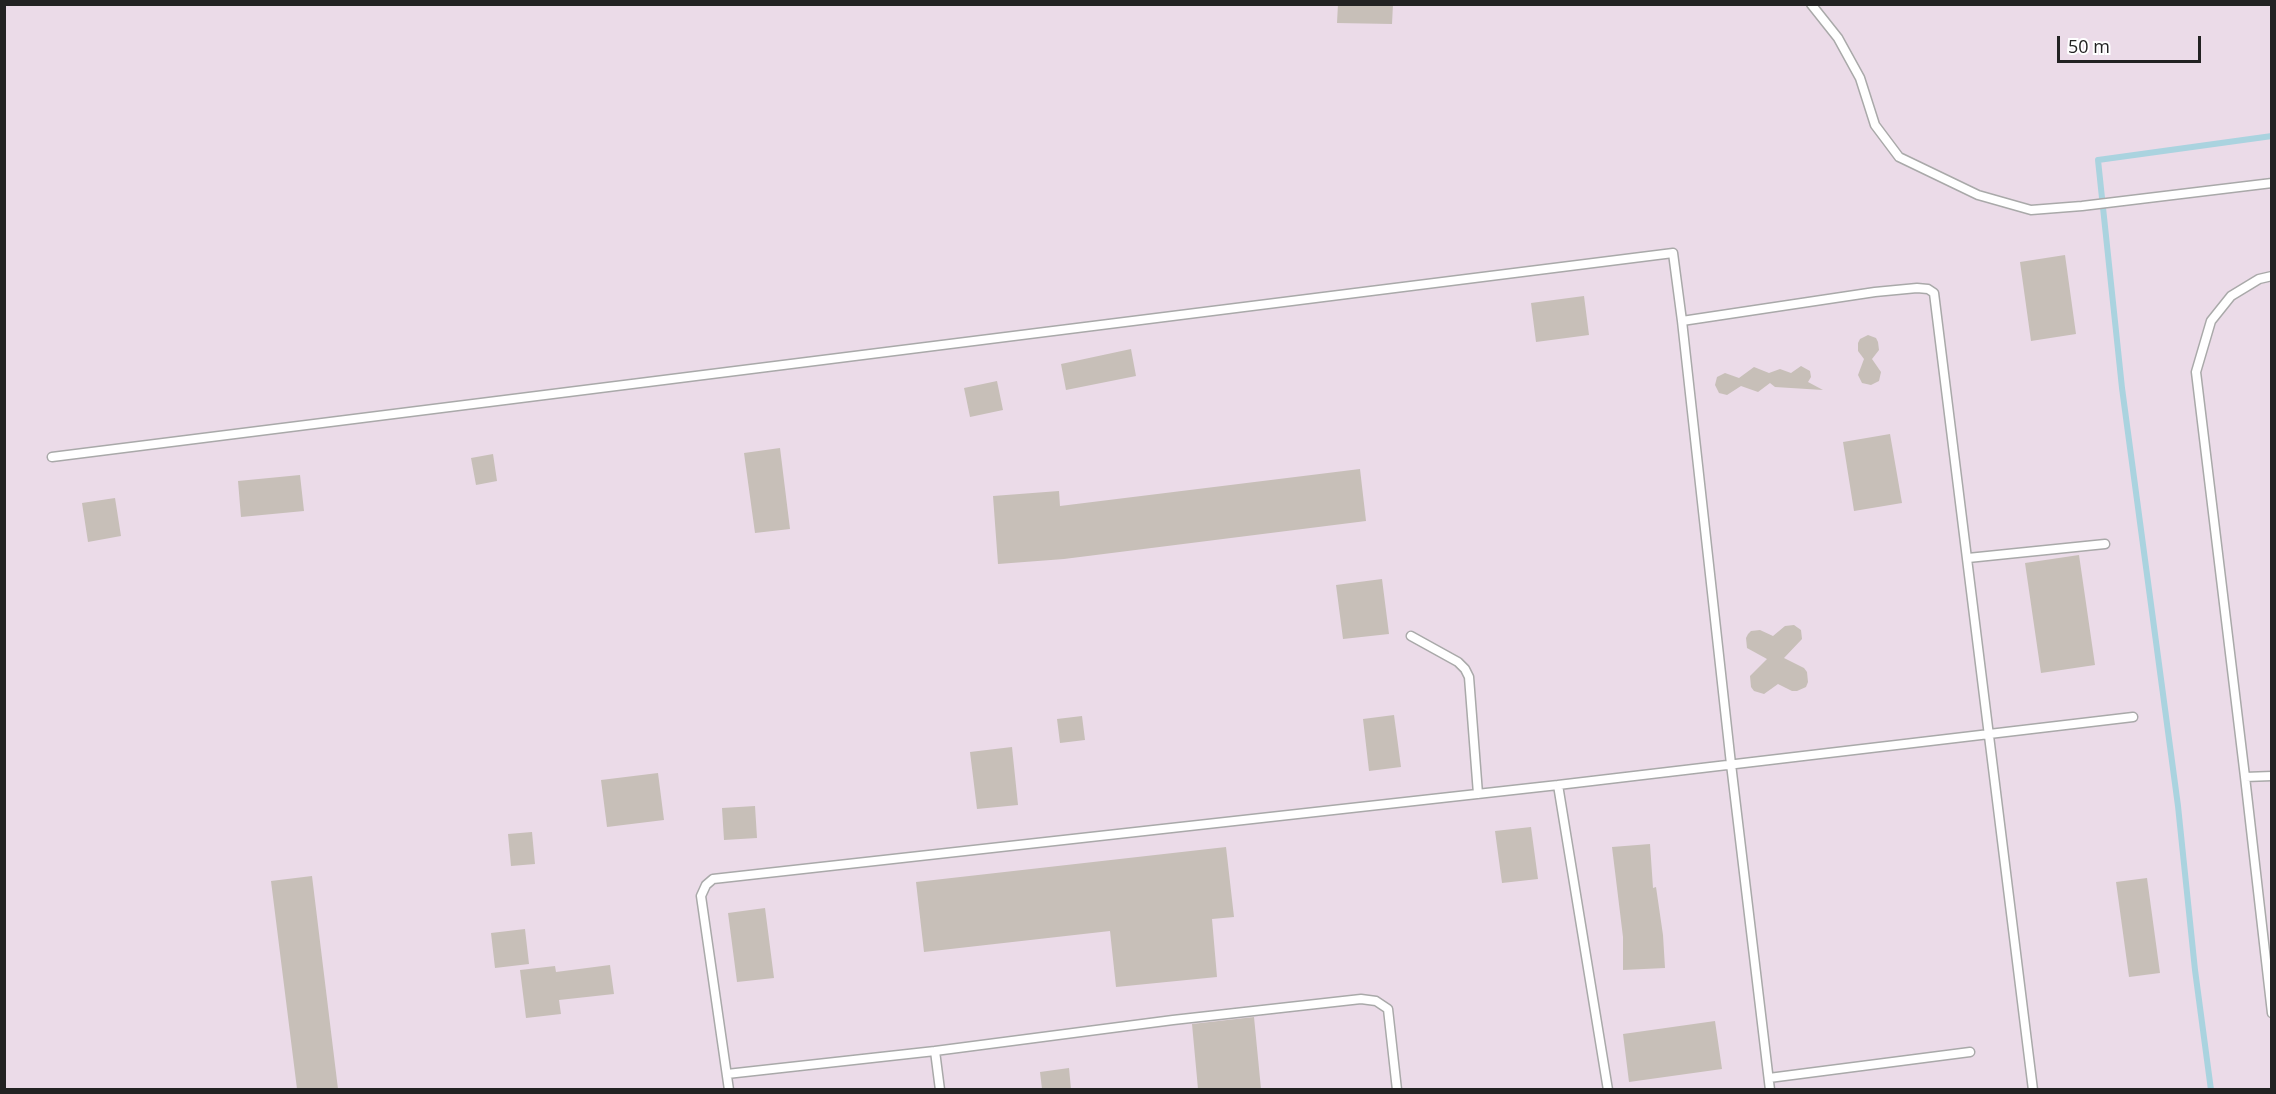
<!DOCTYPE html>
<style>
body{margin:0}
#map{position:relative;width:2276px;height:1094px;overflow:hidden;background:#f2efe9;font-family:"Open Sans",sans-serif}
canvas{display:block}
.frame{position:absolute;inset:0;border:6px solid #222;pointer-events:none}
.scale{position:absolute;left:2057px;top:36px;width:144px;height:27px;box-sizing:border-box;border:3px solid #222;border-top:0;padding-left:8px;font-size:18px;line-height:21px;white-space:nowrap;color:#222;-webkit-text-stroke:4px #fff;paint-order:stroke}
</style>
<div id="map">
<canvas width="2276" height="1094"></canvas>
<div class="frame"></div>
<div class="scale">50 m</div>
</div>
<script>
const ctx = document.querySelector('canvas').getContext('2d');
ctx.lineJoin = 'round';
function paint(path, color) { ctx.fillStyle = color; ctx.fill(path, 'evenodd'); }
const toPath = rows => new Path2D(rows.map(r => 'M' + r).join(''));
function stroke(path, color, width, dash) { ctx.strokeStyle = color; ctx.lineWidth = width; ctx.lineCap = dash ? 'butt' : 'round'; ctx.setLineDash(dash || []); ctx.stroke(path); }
paint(toPath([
 [5,5,2271,5,2271,1089,5,1090]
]), '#ebdbe8');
stroke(toPath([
 [2211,1090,2195,970,2178,806,2122,388,2098,160,2272,136]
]), '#aad3df', 6);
paint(toPath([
 [1338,4,1393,4,1392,24,1337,23],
 [2065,255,2076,334,2031,341,2020,262],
 [1584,296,1589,335,1536,342,1531,303],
 [1868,335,1876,338,1878,342,1879,350,1872,359,1881,372,1879,381,1871,385,1862,383,1858,375,1864,359,1858,351,1858,343,1860,339],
 [1131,349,1136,376,1066,390,1061,364],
 [1801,366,1810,371,1811,377,1808,382,1823,390,1775,387,1770,383,1758,392,1741,386,1727,395,1719,393,1715,385,1717,377,1725,373,1739,378,1754,367,1769,373,1780,369,1791,373],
 [997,381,1003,410,970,417,964,388],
 [1890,434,1902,503,1854,511,1843,442],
 [780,448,790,529,755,533,744,453],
 [493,454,497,481,476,485,471,458],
 [1360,469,1366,521,1064,559,998,564,993,496,1059,491,1060,506],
 [300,475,304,511,241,517,238,481],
 [115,498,121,536,88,542,82,503],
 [2079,555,2095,665,2041,673,2025,563],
 [1382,579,1389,634,1343,639,1336,585],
 [1794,625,1801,630,1802,639,1784,658,1804,668,1807,672,1808,682,1806,687,1797,691,1792,691,1778,684,1764,694,1754,691,1751,687,1750,676,1767,659,1747,648,1746,638,1748,634,1751,631,1760,630,1773,636,1785,626],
 [1394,715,1401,767,1369,771,1363,719],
 [1082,716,1085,740,1060,743,1057,719],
 [1012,747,1018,805,977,809,970,752],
 [658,773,664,820,607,827,601,780],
 [755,806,757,838,724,840,722,808],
 [1531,827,1538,879,1502,883,1495,831],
 [532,832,535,864,511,866,508,834],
 [1650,844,1653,888,1656,887,1663,935,1665,968,1623,970,1623,937,1612,847],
 [1226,847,1234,917,1212,919,1217,977,1116,987,1110,931,924,952,916,882],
 [312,876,338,1089,297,1089,271,881],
 [2147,878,2160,973,2129,977,2116,882],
 [765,908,774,978,737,982,728,913],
 [525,929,529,964,495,968,491,933],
 [610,965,614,994,559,1000,561,1014,526,1018,520,970,555,966,556,972],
 [1254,1017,1261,1089,1198,1089,1192,1024],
 [1715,1021,1722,1069,1629,1082,1623,1034],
 [1069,1068,1071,1089,1042,1089,1040,1072]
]), '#c7bfb8');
const service = toPath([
 [1811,4,1838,38,1860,78,1875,125,1899,157,1978,195,2031,210,2082,206,2272,183],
 [2272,276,2259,279,2231,296,2211,321,2196,372,2245,777,2272,1013],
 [52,457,1673,253,1682,321],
 [1968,558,2105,544],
 [1411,636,1458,662,1465,669,1469,677,1478,794],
 [2245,777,2272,776],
 [1558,785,2133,717],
 [935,1051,940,1090],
 [727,1074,935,1051,1173,1020,1361,999,1376,1001,1388,1009,1397,1090],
 [1769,1078,1970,1052],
 [729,1090,701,896,706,885,713,879,1558,785,1608,1090],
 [1770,1090,1731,764,1682,321,1875,292,1917,288,1928,289,1934,293,2033,1090]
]);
stroke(service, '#a9a9a9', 11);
stroke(service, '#fff', 8);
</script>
